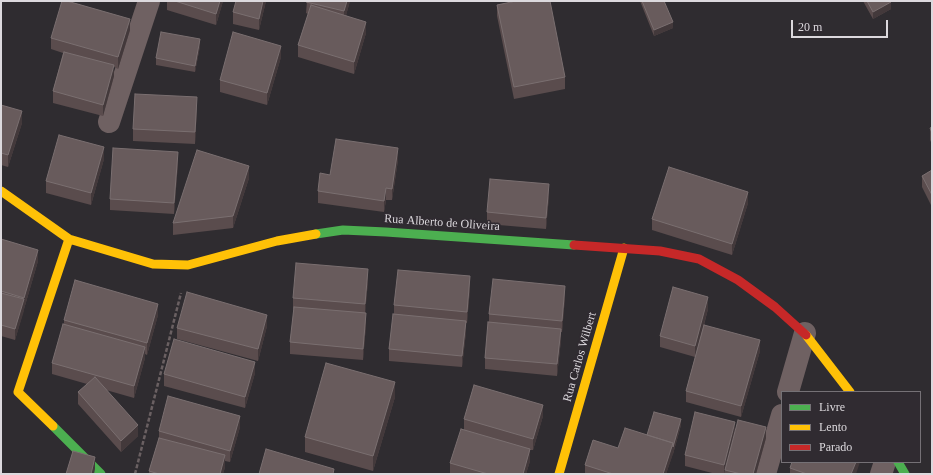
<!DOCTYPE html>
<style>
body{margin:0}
#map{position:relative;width:933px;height:475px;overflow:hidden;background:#2f2c30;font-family:Georgia,serif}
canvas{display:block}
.frame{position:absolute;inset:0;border:2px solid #dcd9dd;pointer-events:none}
.legend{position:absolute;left:781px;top:391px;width:140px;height:72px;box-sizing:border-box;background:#302b31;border:1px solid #757176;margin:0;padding:5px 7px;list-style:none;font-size:12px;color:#dcd9dd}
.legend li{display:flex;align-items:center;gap:8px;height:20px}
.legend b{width:20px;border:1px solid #757176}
.scale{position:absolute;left:791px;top:20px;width:97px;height:18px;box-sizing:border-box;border:2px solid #dcd9dd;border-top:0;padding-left:5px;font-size:12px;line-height:14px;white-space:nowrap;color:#dcd9dd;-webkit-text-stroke:3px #302b31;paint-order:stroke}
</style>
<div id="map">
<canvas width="933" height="475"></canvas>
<div class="frame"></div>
<ul class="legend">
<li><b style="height:5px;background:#4caf50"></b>Livre</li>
<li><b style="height:5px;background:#ffc107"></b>Lento</li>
<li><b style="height:5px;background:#c62828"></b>Parado</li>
</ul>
<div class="scale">20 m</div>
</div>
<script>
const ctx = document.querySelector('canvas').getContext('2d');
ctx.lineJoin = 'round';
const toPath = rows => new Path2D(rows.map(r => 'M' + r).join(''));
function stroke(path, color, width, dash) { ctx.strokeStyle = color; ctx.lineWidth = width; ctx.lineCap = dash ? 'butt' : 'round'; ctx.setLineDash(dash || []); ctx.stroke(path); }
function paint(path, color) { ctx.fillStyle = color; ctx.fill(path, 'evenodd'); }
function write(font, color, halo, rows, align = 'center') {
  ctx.font = font + ' Georgia,serif'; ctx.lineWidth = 3.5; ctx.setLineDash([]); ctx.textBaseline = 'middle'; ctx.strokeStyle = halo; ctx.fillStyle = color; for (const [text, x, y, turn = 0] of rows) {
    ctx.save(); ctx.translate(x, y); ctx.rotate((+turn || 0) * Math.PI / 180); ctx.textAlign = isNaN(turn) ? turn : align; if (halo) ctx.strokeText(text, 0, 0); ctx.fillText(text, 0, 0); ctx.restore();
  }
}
stroke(toPath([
 [135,474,181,293]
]), '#6a6062', 2.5, [4, 2]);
stroke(toPath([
 [109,122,149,1],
 [788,392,805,333],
 [765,474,782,415],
 [881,474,885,462]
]), '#6f6162', 22);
stroke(toPath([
 [316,234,343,230,386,232,574,245],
 [53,426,101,474],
 [898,462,905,474]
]), '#4caf50', 9);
stroke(toPath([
 [1,191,69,239,153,264,188,265,277,241,316,234],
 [806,335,850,392],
 [53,426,18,392,69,239],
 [559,474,624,248]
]), '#ffc107', 9);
stroke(toPath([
 [574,245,660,251,699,259,738,280,775,307,806,335]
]), '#c62828', 9);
paint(toPath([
 [167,1,223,1,216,25,167,10],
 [236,1,266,1,259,30,233,24,233,12],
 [307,1,350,1,346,15,366,33,354,74,298,57,298,45,308,14,306,13],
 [640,1,664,1,673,28,654,36],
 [863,1,891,1,891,9,873,19],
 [497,5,565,77,565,89,514,99,497,16],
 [130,30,118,69,114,67,114,76,103,116,53,103,53,91,63,53,51,49,51,38],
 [200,46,195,72,156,65,156,58],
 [281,57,267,105,220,92,220,80],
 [1,105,22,123,8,167,1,165],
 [197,108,195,144,133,141,133,129],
 [932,127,932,144,930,140,930,128],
 [104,159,91,205,46,193,46,181],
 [398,160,392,200,386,200,384,212,318,203,318,191,330,175],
 [178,163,174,214,110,210,110,199],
 [932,170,932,207,922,187,922,176],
 [249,178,233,228,173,235,173,223],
 [549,196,546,229,487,224,487,212],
 [748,203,732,255,652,230,652,219],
 [1,239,38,261,24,309,15,340,1,336],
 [368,281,365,313,366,325,363,360,290,354,290,342,294,309,293,309,293,298],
 [470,288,467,323,466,323,466,332,462,367,389,361,389,349,394,314,394,305],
 [565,297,562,332,561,332,561,340,557,376,485,369,485,358,489,322,489,314],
 [708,309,704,325,760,351,741,417,686,402,686,391,695,357,660,347,660,336],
 [158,315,147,355,145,354,145,358,134,398,106,390,138,436,121,452,78,404,78,392,87,384,52,374,52,363,64,324,64,320],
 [267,326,258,361,177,339,177,328],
 [255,373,245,408,164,386,164,374],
 [395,397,373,471,305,452,305,437],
 [543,416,533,450,530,450,530,461,526,474,450,474,450,463,464,430,464,419],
 [681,425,673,454,673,453,666,474,585,474,585,465,618,448],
 [240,427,230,462,225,461,225,467,223,474,149,474,149,471,159,438,159,431],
 [735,433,766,438,756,474,716,474,685,466,685,455],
 [790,468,856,474,790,474]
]), '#5a4c4d');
paint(toPath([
 [220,1,223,1,216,25,216,14],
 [263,1,266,1,259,30,259,19],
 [347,1,350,1,344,23,344,11],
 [891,2,891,9,873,19,873,12],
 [130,19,130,30,118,69,118,57],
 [366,22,366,33,354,74,354,62],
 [673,22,673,28,654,36,654,30],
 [200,39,200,46,195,72,195,66],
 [281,46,281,57,267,105,267,93],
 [114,65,114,76,103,116,103,105],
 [197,97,197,108,195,144,195,132],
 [22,111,22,123,8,167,8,155],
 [104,147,104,159,91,205,91,193],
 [398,148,398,160,392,200,392,189],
 [178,152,178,163,174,214,174,203],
 [249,166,249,178,233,228,233,216],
 [549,184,549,196,546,229,546,218],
 [386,188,386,200,384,212,384,201],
 [748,192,748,203,732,255,732,244],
 [38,250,38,261,24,309,24,298],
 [368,269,368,281,365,316,365,304],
 [470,276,470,288,467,323,467,312],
 [565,286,565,297,562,332,562,321],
 [708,297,708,309,695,357,695,346],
 [24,299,24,311,15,340,15,329],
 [158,304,158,315,147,355,147,343],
 [366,313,366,325,363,360,363,349],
 [267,315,267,326,258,361,258,349],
 [466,321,466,332,462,367,462,356],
 [561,329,561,340,557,376,557,364],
 [760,340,760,351,741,417,741,406],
 [145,347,145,358,134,398,134,386],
 [255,362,255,373,245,408,245,397],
 [395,382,395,397,373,471,373,456],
 [543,405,543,416,533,450,533,439],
 [240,416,240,427,230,462,230,451],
 [681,419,681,425,673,454,673,447],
 [735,422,735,433,725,470,724,474,724,465],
 [138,425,138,436,121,452,121,441],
 [766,427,766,438,756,474,753,474],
 [673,443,673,454,666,474,663,474],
 [530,449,530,461,526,474,523,474],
 [225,455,225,467,223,474,220,474],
 [95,457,95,469,94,474,91,474],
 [856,462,860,462,856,474,851,474]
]), '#43393b');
const building = toPath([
 [62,1,67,1,130,19,118,57,51,38,62,1],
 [175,1,220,1,216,14,175,1],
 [236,1,263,1,259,19,233,12,236,1],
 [307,1,347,1,344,11,306,2,307,1],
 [516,1,550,1,565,77,514,87,497,5,516,1],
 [642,1,664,1,673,22,654,30,642,1],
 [867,1,891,1,891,2,873,12,867,1],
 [311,5,366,22,354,62,298,45,311,5],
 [161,32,200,39,195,66,156,58,161,32],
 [233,32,281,46,267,93,220,80,233,32],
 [64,52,114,65,103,105,53,91,64,52],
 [135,94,197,97,195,132,133,129,135,94],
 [1,105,22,111,8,155,1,153,1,105],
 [932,127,932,133,930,128,932,127],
 [59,135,104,147,91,193,46,181,59,135],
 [336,139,398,148,392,189,386,188,384,201,318,191,320,173,330,175,336,139],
 [113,148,178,152,174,203,110,199,113,148],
 [197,150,249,166,233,216,173,223,197,150],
 [669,167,748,192,732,244,652,219,669,167],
 [932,170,932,195,922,176,932,170],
 [490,179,549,184,546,218,487,212,490,179],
 [1,239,38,250,24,298,1,291,1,239],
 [296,263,368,269,365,304,293,298,296,263],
 [398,270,470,276,467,312,394,305,398,270],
 [493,279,565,286,562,321,489,314,493,279],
 [75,280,158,304,147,343,64,320,75,280],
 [673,287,708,297,695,346,660,336,673,287],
 [187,292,267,315,258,349,177,328,187,292],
 [1,293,24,299,15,329,1,325,1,293],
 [294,307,366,313,363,349,290,342,294,307],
 [393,314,466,321,462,356,389,349,393,314],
 [488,322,561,329,557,364,485,358,488,322],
 [63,324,145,347,134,386,52,363,63,324],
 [704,325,760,340,741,406,686,391,704,325],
 [174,339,255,362,245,397,164,374,174,339],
 [326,363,395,382,373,456,305,437,326,363],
 [95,377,138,425,121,441,78,392,95,377],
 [474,385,543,405,533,439,464,419,474,385],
 [168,396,240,416,230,451,159,431,168,396],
 [654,412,681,419,673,447,673,443,647,435,654,412],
 [695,412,735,422,724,465,685,455,695,412],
 [738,420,766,427,753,474,741,474,725,470,738,420],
 [625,428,673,443,663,474,613,474,585,465,593,440,618,448,625,428],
 [461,429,530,449,523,474,488,474,450,463,461,429],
 [159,438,225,455,220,474,159,474,149,471,159,438],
 [266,449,334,469,333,474,259,474,266,449],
 [73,451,95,457,91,474,66,474,73,451],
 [792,462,856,462,851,474,807,474,790,468,792,462]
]);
paint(building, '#685b5c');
stroke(building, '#7a6f70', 1);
write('12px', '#dcd9dd', '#302b31', [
 ["Rua Alberto de Oliveira",442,223,4],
 ["Rua Carlos Wilbert",580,357,-74]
]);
</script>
